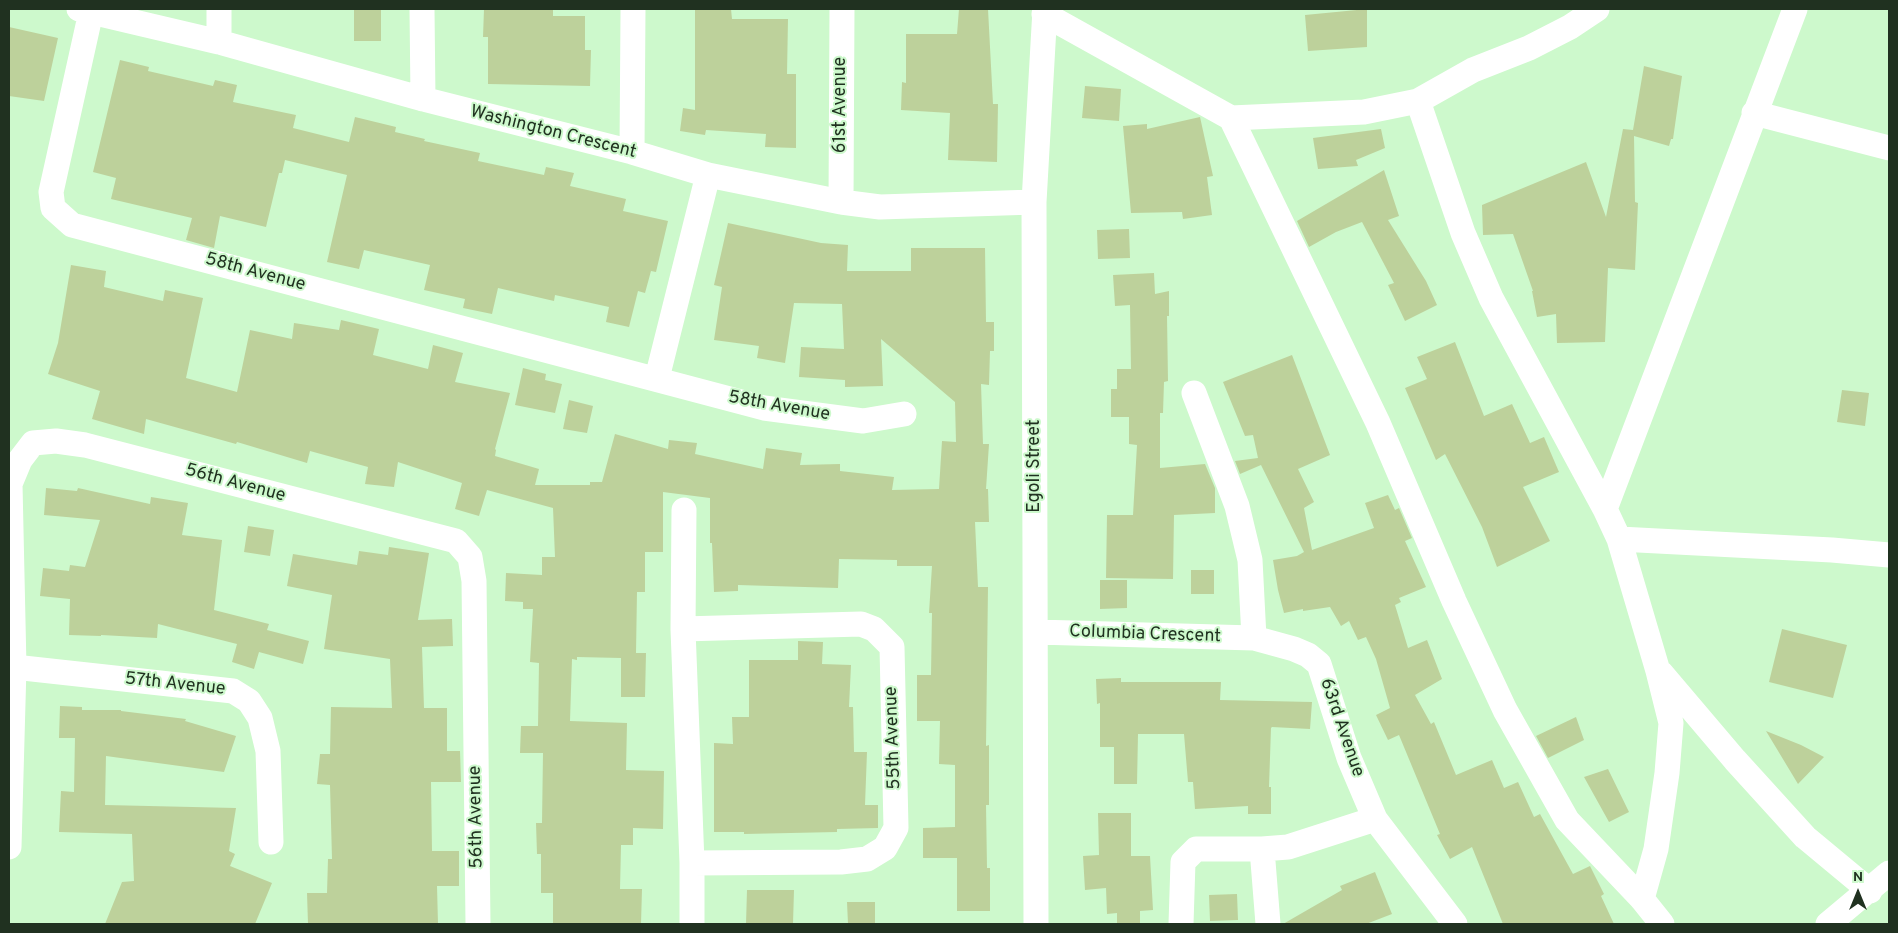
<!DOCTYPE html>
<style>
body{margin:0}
#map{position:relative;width:1898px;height:933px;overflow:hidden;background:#cdf9cc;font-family:Overpass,sans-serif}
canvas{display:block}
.frame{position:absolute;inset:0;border:10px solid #203120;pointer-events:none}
.north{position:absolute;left:1833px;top:868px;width:50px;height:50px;-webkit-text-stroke:4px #cdf9cc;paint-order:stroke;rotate:0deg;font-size:14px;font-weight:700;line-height:20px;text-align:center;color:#203120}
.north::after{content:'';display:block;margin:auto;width:18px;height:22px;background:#203120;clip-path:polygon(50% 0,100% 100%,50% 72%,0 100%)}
</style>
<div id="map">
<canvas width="1898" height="933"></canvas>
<div class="frame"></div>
<div class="north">N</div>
</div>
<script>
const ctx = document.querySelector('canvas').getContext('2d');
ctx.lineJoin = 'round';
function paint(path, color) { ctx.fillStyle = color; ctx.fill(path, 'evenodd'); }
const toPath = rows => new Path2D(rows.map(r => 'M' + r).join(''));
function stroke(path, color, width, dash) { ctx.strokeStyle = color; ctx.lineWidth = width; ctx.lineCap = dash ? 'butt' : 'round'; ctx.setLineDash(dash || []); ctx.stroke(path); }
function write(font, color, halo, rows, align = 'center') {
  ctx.font = font + ' Overpass,sans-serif'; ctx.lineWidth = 4; ctx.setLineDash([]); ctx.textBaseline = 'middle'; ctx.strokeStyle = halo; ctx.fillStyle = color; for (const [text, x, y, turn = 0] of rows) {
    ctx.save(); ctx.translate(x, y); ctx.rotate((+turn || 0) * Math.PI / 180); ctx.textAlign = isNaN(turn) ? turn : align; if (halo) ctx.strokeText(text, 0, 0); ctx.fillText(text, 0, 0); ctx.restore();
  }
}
paint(toPath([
 [354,9,381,9,381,41,354,41],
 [484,9,553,9,553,16,585,16,585,50,591,50,590,86,488,84,488,37,483,37],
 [695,9,731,9,732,19,788,19,787,74,796,74,796,148,765,147,766,134,706,130,705,135,680,131,683,108,695,110],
 [959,9,988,9,993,104,998,104,997,162,948,160,950,113,901,110,902,82,906,83,906,34,957,34],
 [1367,9,1367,47,1308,51,1305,15],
 [9,27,58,38,44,101,9,96],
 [120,60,149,67,148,71,213,86,215,80,237,85,233,102,296,115,293,128,349,142,355,117,396,127,395,132,425,139,424,141,480,153,478,161,544,175,546,167,574,173,570,186,626,199,623,211,668,221,656,272,651,271,645,293,638,291,629,327,606,322,609,307,555,295,554,301,498,288,492,314,463,308,465,299,424,290,430,265,364,250,359,269,327,262,347,175,285,160,282,173,279,173,266,227,220,216,214,248,186,240,192,218,111,199,116,178,93,172],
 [1644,66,1682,76,1673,139,1671,139,1669,146,1634,136,1635,202,1638,203,1635,270,1608,268,1605,342,1557,343,1556,314,1537,317,1532,291,1533,291,1513,234,1483,235,1482,205,1586,162,1606,217,1623,129,1633,130],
 [1085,86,1121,89,1119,121,1082,118],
 [1200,117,1213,176,1207,177,1212,215,1183,219,1182,212,1131,213,1123,126,1147,124,1147,129],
 [1381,129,1385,148,1356,160,1358,166,1318,169,1313,138],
 [1384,170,1399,216,1388,220,1426,281,1437,305,1405,321,1388,285,1394,283,1362,222,1336,232,1309,247,1297,221],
 [728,223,821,243,848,245,847,271,911,271,911,248,985,248,986,322,994,322,994,351,990,351,989,385,981,384,983,444,989,444,986,489,988,489,989,522,975,522,978,587,988,587,986,746,989,745,989,805,986,805,987,868,990,868,990,911,957,911,957,858,923,858,923,828,955,827,955,765,939,764,940,721,917,721,917,675,931,675,932,613,929,613,932,566,897,566,897,560,839,559,838,588,738,585,738,591,714,592,712,543,710,543,710,498,663,492,663,552,645,552,645,592,637,592,636,653,646,653,645,697,621,697,621,658,577,657,577,660,572,659,570,721,627,723,626,770,664,771,663,829,633,828,633,845,621,845,620,889,642,889,641,924,553,924,553,893,541,893,541,854,537,854,536,823,542,823,543,753,520,753,521,726,538,726,539,663,530,662,533,609,523,609,523,602,505,601,506,573,542,575,542,557,555,557,553,508,487,490,479,516,455,509,462,483,398,462,394,487,365,484,368,467,310,451,307,463,237,442,236,444,146,419,144,434,92,419,100,391,48,374,58,343,71,265,106,271,104,287,163,301,165,290,203,298,186,378,237,392,250,330,292,339,294,323,339,330,341,320,379,329,373,355,428,369,433,345,463,353,455,382,510,393,495,449,496,450,495,456,539,469,535,485,590,485,590,482,602,482,615,434,668,449,669,440,697,443,695,454,763,469,766,448,802,453,800,465,840,464,840,471,894,477,892,490,939,489,942,441,956,442,955,402,881,339,883,386,845,387,845,380,799,377,801,347,844,349,842,304,794,303,785,363,757,358,759,346,714,340,722,287,714,285],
 [1129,229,1130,258,1098,259,1097,230],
 [1154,273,1155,294,1169,291,1169,316,1167,316,1168,381,1164,382,1163,413,1160,413,1160,468,1205,464,1215,488,1215,513,1174,515,1173,579,1106,578,1107,515,1133,515,1137,445,1129,444,1129,417,1111,417,1111,389,1117,389,1117,369,1131,369,1130,305,1115,306,1113,275],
 [1455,342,1484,416,1512,404,1530,443,1544,437,1559,472,1523,487,1550,541,1497,567,1482,527,1445,454,1436,460,1405,388,1427,379,1417,357],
 [1292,355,1330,455,1298,469,1314,502,1304,508,1312,550,1374,528,1365,503,1388,495,1395,510,1399,508,1412,538,1405,541,1426,587,1399,598,1401,602,1395,605,1408,648,1427,640,1442,679,1415,695,1431,724,1434,722,1456,775,1492,760,1504,788,1518,782,1534,817,1540,814,1573,874,1590,866,1604,894,1601,896,1614,924,1503,924,1472,847,1450,859,1437,835,1440,834,1399,735,1388,740,1376,715,1390,708,1376,659,1366,637,1358,640,1349,621,1341,626,1330,607,1303,611,1303,609,1284,613,1278,590,1273,560,1297,556,1304,552,1261,465,1240,474,1235,461,1258,458,1253,435,1245,436,1223,382],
 [523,368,546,374,545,380,562,384,555,413,515,405],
 [1842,390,1869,393,1865,426,1837,422],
 [569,400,593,406,587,433,563,429],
 [46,488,77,491,78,488,150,504,151,497,188,503,182,535,222,540,214,610,269,624,267,630,309,641,303,664,259,652,254,669,232,662,237,644,158,624,157,638,101,635,101,636,69,635,70,599,40,596,43,568,69,571,70,565,85,567,100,520,44,515],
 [248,526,274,530,270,556,244,552],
 [389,547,429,553,418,620,452,619,453,646,422,647,424,708,447,708,447,751,460,751,461,782,431,782,432,851,459,851,459,886,437,886,438,924,308,924,307,893,327,893,328,859,332,859,330,785,317,784,320,754,330,754,331,707,392,708,390,659,324,649,332,595,287,586,293,554,357,565,359,551,388,555],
 [1191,570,1214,570,1214,594,1191,594],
 [1100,580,1127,580,1127,608,1100,609],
 [1782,629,1847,645,1833,698,1769,682],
 [798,641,823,642,822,664,851,665,849,707,853,707,854,752,867,752,865,805,878,805,878,828,837,829,837,832,744,834,744,832,714,832,714,743,733,744,732,717,749,717,749,660,798,660],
 [1121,678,1121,682,1221,682,1220,700,1312,702,1310,729,1272,727,1271,728,1269,787,1271,787,1271,814,1248,814,1248,806,1195,809,1193,782,1188,782,1184,734,1138,734,1137,784,1114,784,1114,747,1100,747,1100,703,1097,704,1096,679],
 [60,706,82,707,82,710,121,710,121,711,186,719,185,721,236,736,224,772,106,756,105,805,236,808,229,851,235,854,230,866,272,883,255,924,105,924,122,882,134,881,132,834,59,832,61,791,74,792,75,738,59,738],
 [1576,717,1584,740,1548,758,1536,736],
 [1766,731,1801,745,1824,757,1798,784],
 [1608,769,1629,812,1609,822,1584,777],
 [1098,813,1131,813,1131,856,1150,856,1153,910,1140,911,1140,924,1117,924,1117,913,1107,914,1106,888,1085,890,1083,856,1099,855],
 [1375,872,1392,914,1366,924,1283,924,1342,890,1340,886],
 [747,890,794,890,793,924,746,924],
 [1237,894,1238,920,1210,921,1209,895],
 [847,902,875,902,875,924,848,924]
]), '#bdd19b');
stroke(toPath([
 [79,9,219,42,423,99,632,152,708,175,841,202,880,207,1034,202],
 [219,9,219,42],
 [422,9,423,99],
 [91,12,51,192,53,208,72,225,764,408,863,421,904,414],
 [1044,14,1231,118,1378,423,1454,601,1505,710,1567,820,1642,899,1662,924],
 [1418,101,1463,233,1491,298,1605,509,1619,539,1658,671,1671,723,1667,773,1656,849,1642,899],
 [1754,113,1889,148],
 [1231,118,1364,112,1418,101,1473,70,1529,48,1570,27,1597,9],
 [632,152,633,9],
 [841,202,842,9],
 [657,378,708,175],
 [1194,393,1237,506,1250,560,1254,638],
 [1605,509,1795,9],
 [684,510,683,629,692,863,692,924],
 [1619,539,1832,550,1889,555],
 [683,629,861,624,874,629,892,647,896,828,885,848,867,859,841,862,692,863],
 [1036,632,1254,638,1294,649,1308,655,1319,664,1349,758,1375,819,1455,924],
 [14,667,233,691,249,701,260,718,268,751,271,842],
 [1662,674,1735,760,1805,837,1870,891],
 [9,847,14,667,10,484,20,460,33,443,56,441,85,445,456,541,470,557,474,581,478,924],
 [1262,849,1268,924],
 [1036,924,1034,202,1045,9],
 [1181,924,1183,862,1196,849,1262,849,1288,847,1375,819],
 [1828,924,1889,873]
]), '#fff', 25);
write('18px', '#203120', '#cdf9cc', [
 ["61st Avenue",841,105,-90],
 ["Washington Crescent",553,133,14],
 ["58th Avenue",255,273,15],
 ["58th Avenue",779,407,10],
 ["Egoli Street",1035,466,-90],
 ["56th Avenue",235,484,15],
 ["Columbia Crescent",1145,635,2],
 ["57th Avenue",175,685,6],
 ["63rd Avenue",1341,728,71],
 ["55th Avenue",894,738,-92],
 ["56th Avenue",477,817,-91]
]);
</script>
